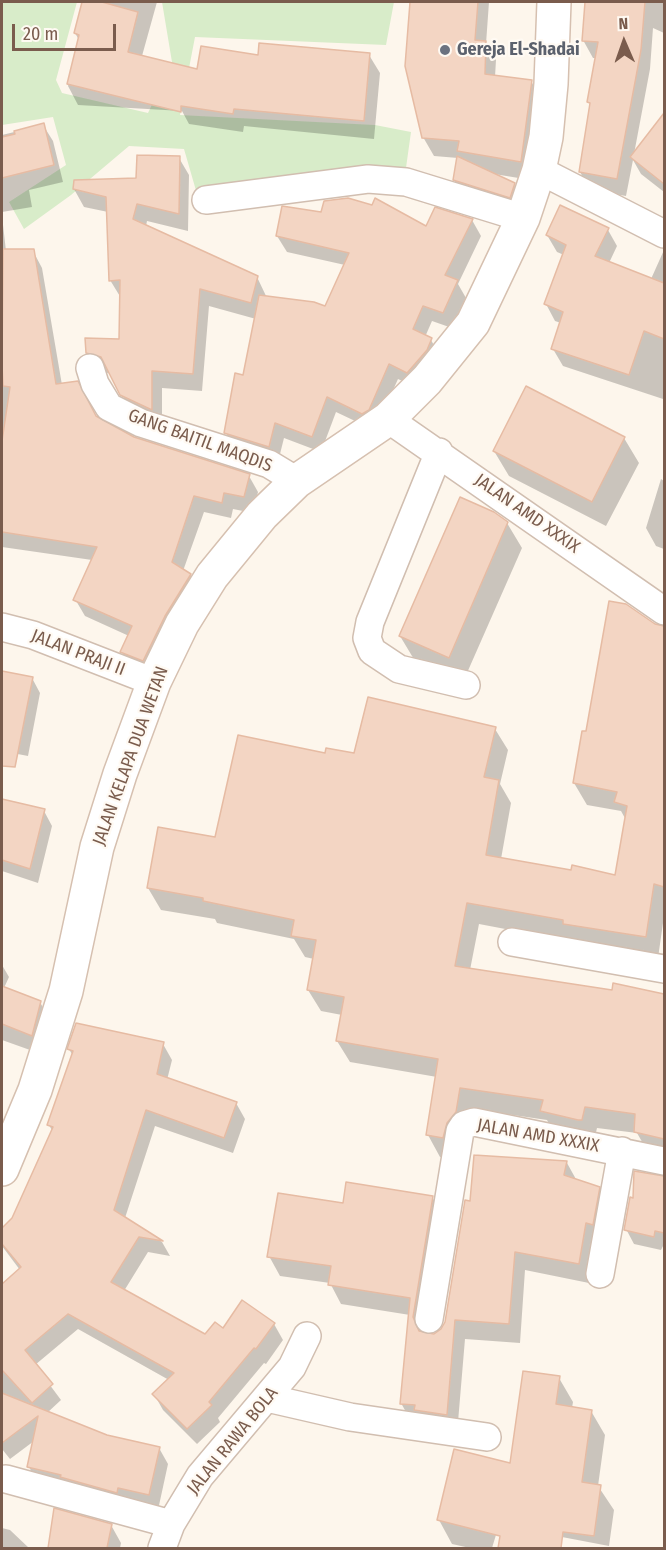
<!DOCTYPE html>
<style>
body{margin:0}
#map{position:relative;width:666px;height:1550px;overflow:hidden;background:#fdf6ec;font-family:"Fira Sans Condensed",sans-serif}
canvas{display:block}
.frame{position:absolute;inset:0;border:3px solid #7a5c4d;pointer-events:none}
.north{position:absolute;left:594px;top:12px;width:60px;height:60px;-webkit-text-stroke:4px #fffaf3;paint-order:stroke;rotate:358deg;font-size:16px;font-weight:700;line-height:24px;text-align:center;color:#7a5c4d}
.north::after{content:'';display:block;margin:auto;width:21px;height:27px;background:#7a5c4d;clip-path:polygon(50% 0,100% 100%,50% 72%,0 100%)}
.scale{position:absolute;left:12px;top:24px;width:104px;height:27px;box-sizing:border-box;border:3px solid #7a5c4d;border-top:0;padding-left:8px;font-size:18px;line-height:21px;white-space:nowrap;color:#7a5c4d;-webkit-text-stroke:4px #fffaf3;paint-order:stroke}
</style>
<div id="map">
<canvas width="666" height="1550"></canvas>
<div class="frame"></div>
<div class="north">N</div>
<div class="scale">20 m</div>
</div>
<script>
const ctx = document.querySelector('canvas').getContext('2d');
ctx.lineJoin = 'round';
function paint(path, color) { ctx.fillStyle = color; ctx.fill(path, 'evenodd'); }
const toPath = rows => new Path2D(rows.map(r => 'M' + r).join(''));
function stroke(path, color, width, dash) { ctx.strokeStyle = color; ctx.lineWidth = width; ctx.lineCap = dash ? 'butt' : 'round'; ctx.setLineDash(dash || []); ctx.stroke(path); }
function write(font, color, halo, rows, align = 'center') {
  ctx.font = font + ' "Fira Sans Condensed",sans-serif'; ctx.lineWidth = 4.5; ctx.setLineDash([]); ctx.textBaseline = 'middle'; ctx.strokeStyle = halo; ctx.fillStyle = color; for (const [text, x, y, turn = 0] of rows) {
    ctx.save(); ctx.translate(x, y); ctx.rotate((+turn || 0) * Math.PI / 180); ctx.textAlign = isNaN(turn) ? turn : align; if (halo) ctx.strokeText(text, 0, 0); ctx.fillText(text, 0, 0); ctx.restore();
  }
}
paint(toPath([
 [2,2,77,2,56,80,62,93,148,113,172,62,162,2,394,2,386,45,195,37,180,115,375,125,411,132,405,175,197,194,184,149,129,146,71,195,24,229,9,202,66,165,53,117,2,125]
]), '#d8ecc9');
paint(toPath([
 [84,2,157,2,142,56,199,70,369,55,380,73,374,139,244,126,243,132,189,124,182,111,78,105,68,86,79,40,75,33],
 [411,2,489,2,486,44,496,60,495,77,531,81,542,100,531,180,494,174,514,185,528,210,469,205,454,180,458,158,434,156,423,137,406,65],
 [586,2,664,2,664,33,653,28,650,69,634,154,664,116,664,192,641,174,633,160,626,196,590,190,580,172,596,58,593,58,583,40],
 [43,125,53,141,63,182,29,190,32,207,2,212,2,135],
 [179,158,189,175,188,231,147,221,146,226,257,277,267,298,325,308,345,265,287,252,277,236,427,228,472,220,481,236,458,284,466,298,452,328,432,321,425,337,431,340,440,356,417,388,398,379,377,426,372,429,336,412,321,452,284,438,278,462,235,449,226,433,245,376,256,319,209,306,202,391,162,388,162,426,132,413,111,374,98,370,88,352,121,340,121,298,110,280,108,212,84,207,74,189,138,180],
 [2,216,6,251,33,251,42,268,62,385,96,417,133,438,249,476,258,492,253,513,233,509,231,518,204,512,183,571,190,575,200,591,153,677,131,668,122,652,129,636,85,616,75,599,92,560,2,547],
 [608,230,617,246,609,263,651,279,664,250,663,399,563,366,553,349,561,323,555,321,546,304,564,255,557,252,547,235],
 [624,438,639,463,606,526,509,476,494,451],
 [661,479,664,481,664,549,656,546,646,528],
 [507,523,522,548,463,682,415,661,400,636],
 [603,641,664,661,664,916,658,958,479,924,470,970,614,991,615,985,664,995,664,1157,649,1154,637,1133,597,1128,594,1141,554,1133,547,1120,472,1109,455,1159,440,1157,428,1135,437,1077,350,1062,337,1041,342,1015,321,1011,308,990,314,959,305,957,294,939,217,923,215,919,161,910,148,888,326,755,356,755,495,729,508,750,500,784,511,803,501,859,617,877,626,820,621,811,587,805,574,783,587,733],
 [2,672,32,678,40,693,28,756,2,751],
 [2,801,44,811,52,826,38,883,2,871],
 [2,965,9,977,4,988,40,1002,51,1023,44,1055,2,1040],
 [163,1044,172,1060,167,1080,236,1103,245,1119,233,1153,155,1126,125,1218,162,1242,170,1256,148,1252,124,1291,205,1336,223,1330,274,1324,283,1340,266,1364,264,1363,218,1418,220,1422,197,1444,163,1410,154,1394,169,1380,78,1329,35,1365,61,1400,47,1413,107,1437,159,1448,168,1464,158,1510,38,1483,29,1467,34,1441,10,1459,2,1449,2,1285,20,1270,2,1246,2,1230,14,1219,53,1132,49,1125,73,1056,69,1049],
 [567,1163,577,1181,599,1188,610,1208,597,1242,589,1283,525,1270,520,1343,465,1339,457,1434,412,1423,401,1403,410,1315,341,1304,330,1283,280,1276,269,1256,344,1205,432,1197,444,1216,424,1335,427,1336,442,1331,446,1322,472,1203],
 [636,1173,664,1179,664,1244,661,1250,634,1244,626,1229,635,1200],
 [559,1378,573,1402,572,1408,591,1411,605,1435,598,1486,614,1510,609,1546,499,1525,492,1548,470,1548,452,1544,439,1520,512,1465],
 [111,1525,121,1543,120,1548,81,1548,66,1529],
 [2,1528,10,1530,29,1548,2,1548]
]), '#0003');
const building = toPath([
 [82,2,102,2,138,12,128,52,197,69,201,46,258,55,259,43,370,53,364,121,234,109,233,114,181,106,181,112,67,84,79,35,74,33,82,2],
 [410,2,478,2,475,40,486,41,485,74,532,80,521,162,457,151,459,141,422,138,405,66,410,2],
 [585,2,645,2,641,50,617,179,579,172,590,103,587,102,598,42,582,41,585,2],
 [664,113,664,184,630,157,664,113],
 [44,123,54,165,2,178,2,137,15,134,14,131,44,123],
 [137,155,180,156,179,214,137,204,133,219,258,276,251,303,200,289,193,374,152,371,152,410,120,395,101,357,86,353,85,338,119,339,120,280,109,281,106,197,73,189,74,180,136,178,137,155],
 [457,156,515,183,510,198,453,180,457,156],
 [348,198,372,205,375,198,426,226,435,207,473,219,445,275,458,280,443,313,423,306,413,329,432,338,427,350,407,373,389,364,369,410,362,414,327,397,312,437,275,423,269,447,224,433,235,373,243,375,259,295,314,302,325,306,349,253,276,236,282,206,321,212,324,201,348,198],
 [560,205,609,228,595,256,664,283,664,339,644,331,629,375,551,349,563,312,544,304,566,245,546,235,560,205],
 [3,249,34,249,56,384,78,381,96,416,134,437,250,474,244,497,224,493,222,503,194,496,172,562,191,574,165,616,143,661,120,652,132,626,73,600,97,547,2,532,2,441,10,387,3,386,2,365,3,249],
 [526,386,625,437,592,502,493,451,526,386],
 [460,497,494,512,508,522,449,658,399,636,460,497],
 [609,601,626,604,655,624,664,626,664,887,654,884,646,937,563,924,563,920,467,903,455,966,612,990,613,983,664,994,664,1139,634,1132,635,1114,585,1107,582,1120,578,1120,540,1111,543,1100,460,1088,456,1112,447,1123,443,1138,426,1135,438,1059,336,1041,344,997,307,990,316,940,291,936,294,920,203,901,203,898,147,888,158,827,215,837,238,735,325,753,326,748,354,753,368,697,496,727,484,777,499,780,486,855,571,870,572,865,615,875,627,806,614,802,617,792,573,783,582,731,586,731,609,601],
 [2,671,33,677,15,767,2,766,2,671],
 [2,799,45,809,30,869,2,860,2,799],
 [2,986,41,1001,32,1036,2,1024,2,986],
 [76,1023,164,1042,157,1074,237,1102,224,1138,146,1110,114,1210,163,1241,139,1237,111,1282,205,1334,215,1322,223,1328,242,1300,275,1323,256,1349,254,1348,209,1402,212,1405,187,1429,152,1394,174,1373,68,1314,25,1350,53,1384,32,1403,2,1370,2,1284,21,1267,2,1244,2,1228,12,1218,53,1127,47,1125,73,1051,67,1049,76,1023],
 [474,1155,567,1161,564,1175,600,1187,593,1225,586,1223,579,1264,515,1252,509,1324,455,1320,447,1415,414,1410,415,1405,400,1404,410,1298,328,1285,331,1266,267,1257,278,1193,343,1203,346,1182,433,1196,413,1317,419,1331,434,1334,441,1329,445,1322,465,1200,470,1201,474,1155],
 [634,1171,664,1176,664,1233,655,1231,654,1237,624,1230,630,1197,633,1198,634,1171],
 [523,1371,560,1376,556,1404,592,1410,582,1482,601,1485,594,1536,563,1532,561,1548,498,1548,500,1536,437,1520,454,1449,510,1463,523,1371],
 [2,1393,107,1435,160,1447,149,1495,118,1488,117,1493,60,1477,61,1475,27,1467,38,1416,2,1443,2,1393],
 [54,1508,112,1524,107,1548,48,1548,54,1508]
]);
paint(building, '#f3d5c3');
stroke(building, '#e6bba3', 1.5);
const street = toPath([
 [539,170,664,234],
 [206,200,368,179,406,182,523,218],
 [90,368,95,384,109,407,141,423,269,464,297,481],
 [388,419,664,611],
 [439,452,370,622,367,638,372,651,399,669,466,685],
 [2,627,33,635,154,682],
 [512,942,664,969],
 [600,1274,622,1151],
 [429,1319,460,1131,464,1125,474,1122,664,1161],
 [267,1398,350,1417,487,1437],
 [6,1479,171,1524],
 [162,1548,171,1524,200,1476,292,1367,307,1336]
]);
const secondary = toPath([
 [2,1169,35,1090,66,991,97,847,120,774,154,682,182,624,212,576,262,515,297,481,388,419,427,380,473,323,523,218,539,170,546,137,551,84,554,2]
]);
stroke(street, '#d1beb0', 30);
stroke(secondary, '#d6c0b0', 36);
stroke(street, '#fff', 27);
stroke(secondary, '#fff', 33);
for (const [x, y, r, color] of [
 [445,50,6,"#6b7280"]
]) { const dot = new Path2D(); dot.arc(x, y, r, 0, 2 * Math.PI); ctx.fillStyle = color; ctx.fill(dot); stroke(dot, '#fffaf3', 2); }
write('bold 18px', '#5b616d', '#fffaf3', [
 ["Gereja El-Shadai",457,50]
], 'left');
write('18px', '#7a5c4d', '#fffaf3', [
 ["GANG BAITIL MAQDIS",200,441,20],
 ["JALAN AMD XXXIX",527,514,35],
 ["JALAN PRAJI II",78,653,21],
 ["JALAN KELAPA DUA WETAN",131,756,-70],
 ["JALAN AMD XXXIX",538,1136,10],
 ["JALAN RAWA BOLA",233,1441,-51]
]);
</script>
